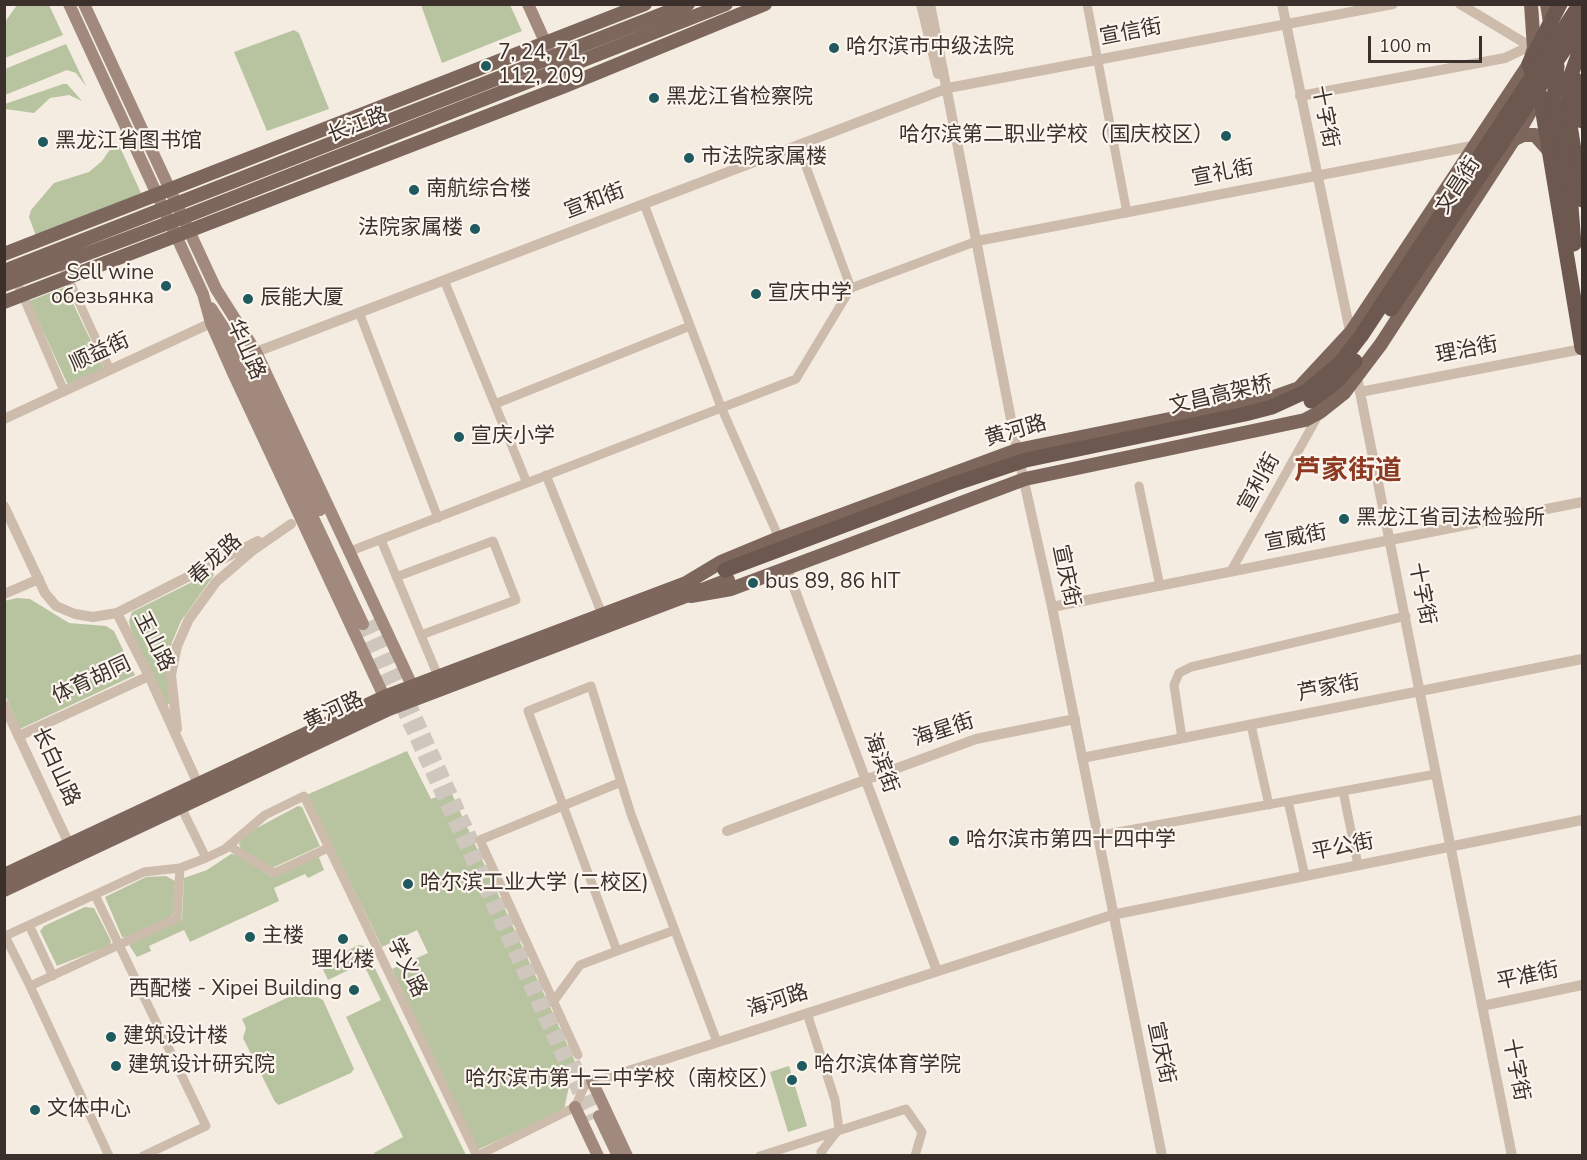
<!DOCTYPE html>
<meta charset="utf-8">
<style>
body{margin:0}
#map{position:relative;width:1587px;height:1160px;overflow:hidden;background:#f4ebe1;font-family:"Nunito Sans",sans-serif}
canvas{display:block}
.frame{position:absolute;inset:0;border:6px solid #3b302b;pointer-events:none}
.scale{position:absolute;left:1368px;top:36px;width:114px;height:27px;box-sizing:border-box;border:3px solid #3b302b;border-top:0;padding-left:8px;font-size:18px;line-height:21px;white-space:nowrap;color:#3b302b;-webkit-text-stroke:4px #fbf5ee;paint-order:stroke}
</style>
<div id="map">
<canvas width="1587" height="1160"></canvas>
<div class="frame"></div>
<div class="scale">100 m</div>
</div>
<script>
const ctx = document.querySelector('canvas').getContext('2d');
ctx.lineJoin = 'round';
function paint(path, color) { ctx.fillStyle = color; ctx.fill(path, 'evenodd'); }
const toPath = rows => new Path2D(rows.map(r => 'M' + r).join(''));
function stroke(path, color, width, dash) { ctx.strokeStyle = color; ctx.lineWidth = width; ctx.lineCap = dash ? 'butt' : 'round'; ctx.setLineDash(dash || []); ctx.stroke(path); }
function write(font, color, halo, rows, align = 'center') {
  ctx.font = font + ' "Nunito Sans","Noto Sans SC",sans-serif'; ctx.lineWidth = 4.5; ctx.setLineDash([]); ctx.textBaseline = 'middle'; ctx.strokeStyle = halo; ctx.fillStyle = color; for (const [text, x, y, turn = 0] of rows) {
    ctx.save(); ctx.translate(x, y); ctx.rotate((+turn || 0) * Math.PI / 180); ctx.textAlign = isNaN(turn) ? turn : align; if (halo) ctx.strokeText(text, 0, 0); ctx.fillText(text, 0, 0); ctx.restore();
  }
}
paint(toPath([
 [17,5,49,5,63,35,5,58,5,22],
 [421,5,510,5,522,31,442,63],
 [294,30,299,33,329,109,267,131,234,52],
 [66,44,86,86,76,73,67,70,5,95,5,69],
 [63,84,67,84,82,101,69,95,50,98,34,113,5,109,5,104],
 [119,145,141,193,36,236,29,217,31,210,54,183,89,172,102,161,111,148],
 [65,287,104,368,68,385,29,301],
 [212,572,214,575,181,621,172,642,167,668,170,703,167,705,132,634,129,621,132,612],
 [17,598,30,599,69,623,106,626,114,631,135,675,20,729,5,695,4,601],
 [407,751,431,799,451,792,579,1070,572,1072,564,1110,477,1150,392,969,428,953,417,930,382,947,308,796,304,796],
 [298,806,302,807,320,846,272,868,241,850,239,844,242,840,255,829],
 [231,854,237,855,272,877,318,855,324,870,308,878,305,874,274,888,279,901,190,942,184,930,149,946,151,951,137,957,129,945,182,919,184,878,207,870],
 [166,876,175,881,173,914,168,919,126,938,122,937,105,897,146,877],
 [85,907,94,908,111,941,110,945,57,966,40,931,44,926],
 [359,945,364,946,466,1155,375,1155,374,1153,403,1137,346,1017,381,1000,363,963,328,980,320,963],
 [310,987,315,996,323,1000,354,1069,351,1073,279,1105,275,1102,243,1038,246,1028,242,1019],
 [789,1066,807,1126,788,1132,770,1072]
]), '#b8c4a0');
stroke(toPath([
 [372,620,597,1112],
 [363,624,591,1120]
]), '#cfc6bd', 12, [12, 6]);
stroke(toPath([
 [1087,4,1127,213],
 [798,145,851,288],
 [644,204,721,407,779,538],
 [61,263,110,370],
 [16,280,64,391],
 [444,280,527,483],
 [359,312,438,518],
 [495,404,690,326],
 [546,475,602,614],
 [1139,486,1160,586],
 [381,540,438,676],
 [348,552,796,379,851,288,977,241],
 [1231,571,1319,414],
 [396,577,493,541,516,600,421,635],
 [1251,725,1269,805],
 [1182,738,1174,685,1179,673,1191,667,1406,616],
 [1343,791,1358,865],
 [1288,801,1305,876],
 [181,807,206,858],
 [1096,836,1436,774],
 [229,846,274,873,328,848],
 [95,895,206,1126,143,1156],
 [29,925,53,976],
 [675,930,617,951,528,711,591,686,631,814,717,1042],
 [30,986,5,936,144,872,180,868,206,858,225,849,265,815,304,796,477,1156],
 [553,1002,580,965,617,951],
 [807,1013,835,1100,839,1129,821,1152,823,1156],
 [578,1055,480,840,621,782],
 [109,1156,30,986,177,918,180,868],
 [477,1156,575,1107,585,1085],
 [760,1156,906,1109,922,1132,915,1156]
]), '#cdbbac', 9);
stroke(toPath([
 [921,4,938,74],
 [930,4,1017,450,1052,607,1162,1156],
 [1282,4,1351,336],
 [1460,4,1533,48],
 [1300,96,1505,58,1530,46],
 [977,241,1477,145],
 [256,352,948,88,1393,4],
 [1356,372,1512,1156],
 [1360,392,1582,349],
 [4,419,211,323],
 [4,506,45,593,56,606,75,614,93,617,117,613,149,676,198,784],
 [787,569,937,971],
 [4,594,39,579],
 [1052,607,1582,502],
 [117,613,258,541],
 [4,705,69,844],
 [177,729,171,675,177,646,189,619,216,582,252,551,291,524],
 [19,736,149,676],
 [1082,758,1582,659],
 [727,831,976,739,1075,719],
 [1482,1006,1582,985],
 [585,1085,1112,915,1582,820]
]), '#cdbbac', 10);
stroke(toPath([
 [69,4,203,294,211,323,233,373,388,705],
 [84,4,216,289,256,352,416,694],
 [528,4,565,86],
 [211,308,224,328,363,624],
 [250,364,320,510],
 [592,1081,627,1156],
 [575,1107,598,1156],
 [599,1116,618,1156]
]), '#a18a7d', 12);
stroke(toPath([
 [1547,4,1551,29],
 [1515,139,1523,135,1535,135,1549,151],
 [4,254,645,4],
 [4,271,688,4],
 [4,285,184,217,726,4],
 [4,302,565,86,765,4],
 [686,583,721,562,779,538,1017,450,1268,399,1299,388,1351,332,1529,64,1534,48,1531,4],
 [691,596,731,589,1025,479,1305,420,1320,412,1344,393,1381,344,1518,133,1538,98],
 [4,875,384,697,694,580],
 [4,890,389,709,728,580]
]), '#7d675c', 14);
stroke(toPath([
 [1560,4,1529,64,1540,95,1582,348],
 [1570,78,1568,113,1582,200],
 [1576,80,1582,121],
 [1569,181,1574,244]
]), '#6c584f', 15);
stroke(toPath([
 [1557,66,1554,99,1569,181],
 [1570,78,1582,44],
 [1391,309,1582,23],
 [1311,401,1335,383,1355,361],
 [725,570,954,484,1026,460,1245,414,1272,407,1307,391,1341,362,1361,336,1580,4]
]), '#6c584f', 15);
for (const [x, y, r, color] of [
 [834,48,6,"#1f5a5e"],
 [486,66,6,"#1f5a5e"],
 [654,98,6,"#1f5a5e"],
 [1226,136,6,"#1f5a5e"],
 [43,142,6,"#1f5a5e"],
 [689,158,6,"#1f5a5e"],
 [414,190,6,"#1f5a5e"],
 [475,229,6,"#1f5a5e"],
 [166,286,6,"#1f5a5e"],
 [756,294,6,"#1f5a5e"],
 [248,299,6,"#1f5a5e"],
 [459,437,6,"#1f5a5e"],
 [1344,519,6,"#1f5a5e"],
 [753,583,6,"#1f5a5e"],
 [954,841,6,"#1f5a5e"],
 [408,884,6,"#1f5a5e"],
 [250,937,6,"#1f5a5e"],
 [343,939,6,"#1f5a5e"],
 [354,990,6,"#1f5a5e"],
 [111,1037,6,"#1f5a5e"],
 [116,1066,6,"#1f5a5e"],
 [802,1066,6,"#1f5a5e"],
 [792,1080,6,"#1f5a5e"],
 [35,1110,6,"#1f5a5e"]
]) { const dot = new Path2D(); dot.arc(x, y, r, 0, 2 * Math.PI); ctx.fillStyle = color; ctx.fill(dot); stroke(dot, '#fbf5ee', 2); }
write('21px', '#3b302b', '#fbf5ee', [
 ["宣信街",1131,33,-11],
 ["十字街",1324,117,79],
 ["长江路",358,126,-21],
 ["宣礼街",1223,174,-11],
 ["文昌街",1459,186,-57],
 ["宣和街",595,202,-21],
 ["华山路",245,350,66],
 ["理治街",1467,351,-11],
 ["顺益街",100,353,-25],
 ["文昌高架桥",1221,396,-13],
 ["黄河路",1016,432,-16],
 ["宣利街",1260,483,-61],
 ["宣威街",1296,539,-11],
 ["春龙路",216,560,-43],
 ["宣庆街",1065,576,78],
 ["十字街",1421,594,79],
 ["玉山路",153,642,63],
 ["体育胡同",92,681,-25],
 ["芦家街",1329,689,-11],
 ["黄河路",334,712,-25],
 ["海星街",944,731,-18],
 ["海滨街",880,763,70],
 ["长白山路",55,767,65],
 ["平公街",1343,848,-11],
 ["学义路",406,968,64],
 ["平准街",1528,977,-12],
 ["海河路",778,1002,-18],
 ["宣庆街",1160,1053,78],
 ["十字街",1515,1070,79]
]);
write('21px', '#3b302b', '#fbf5ee', [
 ["哈尔滨市中级法院",846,48],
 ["7, 24, 71,",498,54],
 ["112, 209",498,78],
 ["黑龙江省检察院",666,98],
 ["哈尔滨第二职业学校（国庆校区）",1214,136,"right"],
 ["黑龙江省图书馆",55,142],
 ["市法院家属楼",701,158],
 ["南航综合楼",426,190],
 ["法院家属楼",463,229,"right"],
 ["Sell wine",154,274,"right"],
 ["обезьянка",154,298,"right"],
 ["宣庆中学",768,294],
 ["辰能大厦",260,299],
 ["宣庆小学",471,437],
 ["黑龙江省司法检验所",1356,519],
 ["bus 89, 86 hIT",765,583],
 ["哈尔滨市第四十四中学",966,841],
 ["哈尔滨工业大学 (二校区)",420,884],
 ["主楼",262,937],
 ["理化楼",343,961,"center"],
 ["西配楼 - Xipei Building",342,990,"right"],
 ["建筑设计楼",123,1037],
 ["建筑设计研究院",128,1066],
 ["哈尔滨体育学院",814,1066],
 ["哈尔滨市第十三中学校（南校区）",780,1080,"right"],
 ["文体中心",47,1110]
], 'left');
write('bold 27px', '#8c3b22', '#fbf5ee', [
 ["芦家街道",1348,472]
]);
</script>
